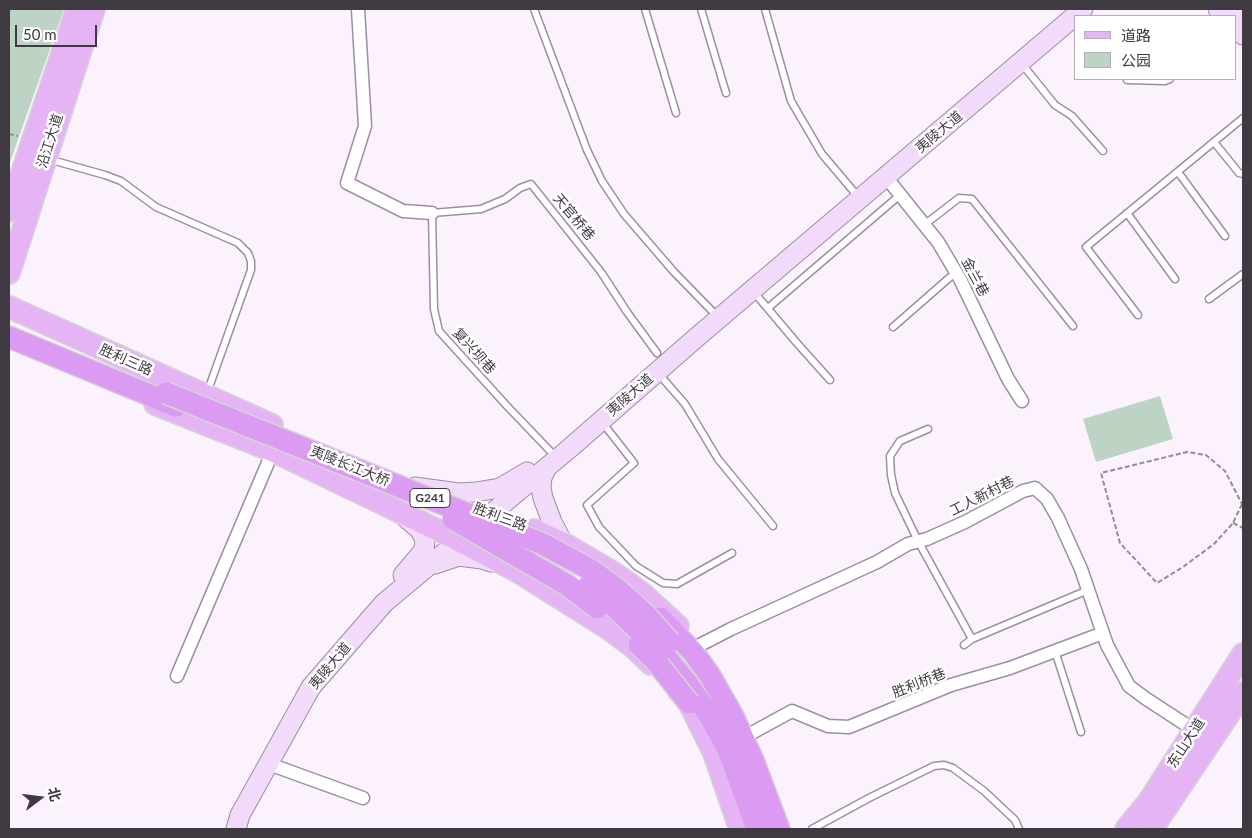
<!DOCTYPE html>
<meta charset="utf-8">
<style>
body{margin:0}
#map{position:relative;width:1252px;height:838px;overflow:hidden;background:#fbf2fd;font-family:Lato,"Noto Sans SC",sans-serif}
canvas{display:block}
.frame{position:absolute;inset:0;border:10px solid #3f3941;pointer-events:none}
.legend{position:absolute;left:1074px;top:15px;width:162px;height:65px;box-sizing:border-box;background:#fff;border:1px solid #b2b0b3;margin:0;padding:6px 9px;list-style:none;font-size:15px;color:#3f3941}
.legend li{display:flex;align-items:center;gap:10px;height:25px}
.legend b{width:25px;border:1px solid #b2b0b3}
.north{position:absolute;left:15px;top:773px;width:50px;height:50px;-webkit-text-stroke:4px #fff;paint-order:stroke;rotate:75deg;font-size:14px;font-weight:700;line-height:20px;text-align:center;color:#3f3941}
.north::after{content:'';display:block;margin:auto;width:18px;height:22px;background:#3f3941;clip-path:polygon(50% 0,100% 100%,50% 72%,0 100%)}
.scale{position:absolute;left:15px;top:25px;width:82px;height:22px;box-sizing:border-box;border:2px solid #3f3941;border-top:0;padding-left:6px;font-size:15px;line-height:18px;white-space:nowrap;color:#3f3941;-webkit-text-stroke:4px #fff;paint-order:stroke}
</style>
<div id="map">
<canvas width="1252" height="838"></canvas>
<div class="frame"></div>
<ul class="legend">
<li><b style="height:6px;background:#e5b4f5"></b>道路</li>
<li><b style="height:14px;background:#bdd4c5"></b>公园</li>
</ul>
<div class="north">北</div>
<div class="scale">50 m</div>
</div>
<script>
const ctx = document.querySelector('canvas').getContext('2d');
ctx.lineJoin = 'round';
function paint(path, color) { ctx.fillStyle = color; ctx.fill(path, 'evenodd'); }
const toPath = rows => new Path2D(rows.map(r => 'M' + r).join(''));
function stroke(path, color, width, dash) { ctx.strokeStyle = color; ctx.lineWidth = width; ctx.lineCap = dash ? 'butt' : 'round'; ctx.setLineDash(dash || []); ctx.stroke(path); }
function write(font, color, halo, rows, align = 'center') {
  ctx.font = font + ' Lato,"Noto Sans SC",sans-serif'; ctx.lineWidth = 5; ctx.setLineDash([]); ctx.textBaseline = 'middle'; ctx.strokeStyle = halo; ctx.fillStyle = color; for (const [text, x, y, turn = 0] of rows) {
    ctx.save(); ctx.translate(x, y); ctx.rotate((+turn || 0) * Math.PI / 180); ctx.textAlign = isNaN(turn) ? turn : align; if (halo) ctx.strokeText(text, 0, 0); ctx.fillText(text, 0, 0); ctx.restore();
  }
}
paint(toPath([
 [9,9,64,9,9,165],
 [1160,396,1173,439,1096,462,1083,419]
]), '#bdd4c5');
const service = toPath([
 [534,9,587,150,602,181,624,214,674,272,714,313],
 [645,9,676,113],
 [701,9,726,93],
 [765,9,791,101,822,154,855,193],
 [1022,64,1055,105,1072,116,1103,151],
 [1127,80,1165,81,1170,79],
 [1214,142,1239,173,1243,174],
 [48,159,105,175,121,181,156,207,238,243,248,253,251,261,251,270,207,393],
 [1178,172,1225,236],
 [1127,213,1175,279],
 [924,225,959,198,972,199,1073,326],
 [753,291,796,342,830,380],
 [1209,299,1243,274],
 [768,308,900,195],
 [1138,315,1086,247,1243,118],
 [893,327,956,272],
 [658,373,685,404,718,459,773,526],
 [602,422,634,463,587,505,599,527,636,566,663,583,677,584,732,553],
 [928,429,900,441,890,456,891,475,895,493,918,541,972,639],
 [552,453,507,406,439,331,434,309,432,213,481,209,505,199,520,188,531,184,601,272,627,312,657,353],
 [964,645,972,639,1088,590],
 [1055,651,1081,732],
 [812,829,869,798,934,766,944,765,953,768,984,791,1015,820,1019,829]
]);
const minor = toPath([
 [358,9,365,126,347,183,403,211,432,213],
 [886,177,938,242,960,279,1008,379,1022,401],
 [698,646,731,629,877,562,908,544,927,539,965,522,1023,491,1035,488,1047,499,1058,518,1081,569,1107,645,1129,686,1145,698,1194,730],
 [177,676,273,451],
 [750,734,792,711,828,726,849,727,951,685,1010,668,1103,633],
 [269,764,363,798]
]);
const secondary = toPath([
 [1218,9,1225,16],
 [1238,9,1243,14],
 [1236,27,1243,35],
 [548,466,542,477,541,488,543,498,552,522,563,543],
 [415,487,458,493,476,492,500,488,527,472],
 [435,564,459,556,482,559,491,562],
 [403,575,424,550,425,540,420,530,404,516],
 [236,829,240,815,311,687,384,603,570,448,697,337,1083,9]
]);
const primary = toPath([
 [9,211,77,9],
 [9,273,94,9],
 [9,307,272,425],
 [155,404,273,451,450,536,517,571,606,627,632,646,651,664],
 [534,530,563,543,614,573,643,594,678,626],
 [678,690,689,703,714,753,740,829],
 [1126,829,1149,801,1243,654],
 [1152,829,1243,693]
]);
const trunk = toPath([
 [9,337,176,406],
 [660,618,693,652,709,674,733,716,753,760,779,829],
 [662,653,687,683,709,715,727,747,757,829]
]);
stroke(service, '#9c8fa1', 9);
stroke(minor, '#9c8fa1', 15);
stroke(secondary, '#9c8fa1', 21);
stroke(primary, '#d5d3d5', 24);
stroke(trunk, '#d5d3d5', 24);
stroke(toPath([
 [9,134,18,136],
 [1242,504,1233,523,1214,544,1183,567,1157,583,1120,543,1101,473,1187,452,1206,455,1225,471,1242,504,1243,509],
 [1233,523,1243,528]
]), '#948d96', 2, [5, 2.5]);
stroke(service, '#fff', 6);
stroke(minor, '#fff', 12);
stroke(secondary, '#f2dafa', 19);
stroke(primary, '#e5b4f5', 21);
stroke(trunk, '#dc9bf2', 21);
const trunkBridge = toPath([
 [166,393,543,544,591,570,616,588,645,614,670,642],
 [453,519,567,585,597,608],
 [588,586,601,594,660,651],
 [639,645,654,659,689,703]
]);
stroke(trunkBridge, '#d5d3d5', 24, []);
stroke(trunkBridge, '#dc9bf2', 21);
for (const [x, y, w] of [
 [430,498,40]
]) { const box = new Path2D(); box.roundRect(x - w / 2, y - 9.5, w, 19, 4); ctx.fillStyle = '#fff'; ctx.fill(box); stroke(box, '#3f3941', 1); }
write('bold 12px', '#3f3941', null, [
 ["G241",430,498]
]);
write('14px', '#3f3941', '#fff', [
 ["夷陵大道",939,132,-40],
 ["沿江大道",50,141,-72],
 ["天官桥巷",574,217,50],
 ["金兰巷",975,277,62],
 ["复兴坝巷",474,351,48],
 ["胜利三路",126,360,24],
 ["夷陵大道",630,395,-41],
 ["夷陵长江大桥",350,466,22],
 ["工人新村巷",982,496,-27],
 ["胜利三路",500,517,20],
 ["夷陵大道",330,666,-50],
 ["胜利桥巷",919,683,-22],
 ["东山大道",1186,743,-57]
]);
</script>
